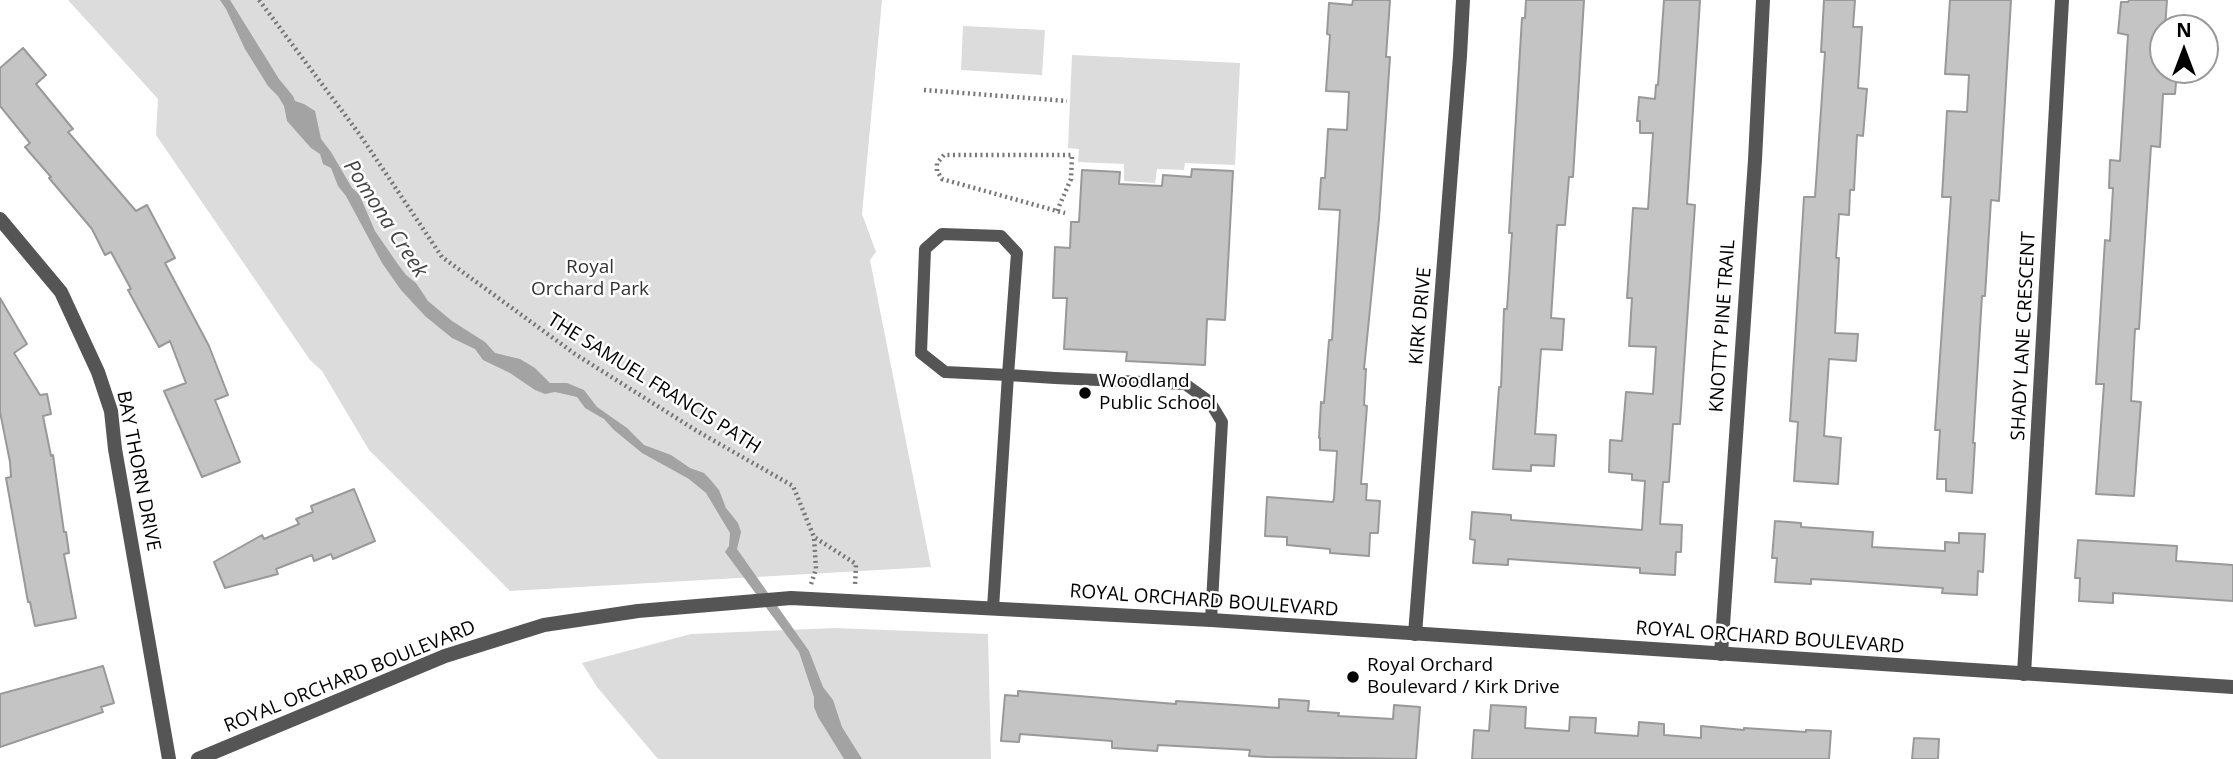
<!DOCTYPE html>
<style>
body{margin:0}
#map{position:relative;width:2233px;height:759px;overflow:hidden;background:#fff;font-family:"Open Sans",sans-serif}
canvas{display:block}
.north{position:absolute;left:2149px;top:14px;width:70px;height:70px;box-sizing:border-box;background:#fff;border:2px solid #999;border-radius:50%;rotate:0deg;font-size:19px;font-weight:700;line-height:28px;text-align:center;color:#000}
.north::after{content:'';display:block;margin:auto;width:24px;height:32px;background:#000;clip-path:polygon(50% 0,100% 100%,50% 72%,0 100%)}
</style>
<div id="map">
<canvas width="2233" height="759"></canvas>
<div class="north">N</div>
</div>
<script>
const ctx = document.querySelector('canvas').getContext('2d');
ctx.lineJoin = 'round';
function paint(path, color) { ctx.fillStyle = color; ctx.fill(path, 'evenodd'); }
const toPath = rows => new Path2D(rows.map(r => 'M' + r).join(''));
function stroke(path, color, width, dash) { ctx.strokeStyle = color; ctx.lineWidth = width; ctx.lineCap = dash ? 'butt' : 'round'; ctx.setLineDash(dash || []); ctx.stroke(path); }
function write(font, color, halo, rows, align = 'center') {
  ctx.font = font + ' "Open Sans",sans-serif'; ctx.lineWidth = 5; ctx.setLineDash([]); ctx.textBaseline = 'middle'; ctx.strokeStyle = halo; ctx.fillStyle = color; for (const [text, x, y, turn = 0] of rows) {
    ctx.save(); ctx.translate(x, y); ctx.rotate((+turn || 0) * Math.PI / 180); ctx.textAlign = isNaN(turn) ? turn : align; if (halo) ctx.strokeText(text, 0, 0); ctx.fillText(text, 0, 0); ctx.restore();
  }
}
paint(toPath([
 [68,0,882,0,862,214,876,252,870,260,931,567,510,591,369,450,322,371,310,360,156,135,158,99],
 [963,26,1045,30,1042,75,961,70],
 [1072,55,1240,63,1235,165,1185,163,1184,170,1157,169,1155,183,1124,181,1124,164,1078,162,1079,149,1068,148],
 [835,628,988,634,991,759,658,759,597,687,582,663,691,634]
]), '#dcdcdc');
paint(toPath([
 [220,0,230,0,279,79,293,96,295,101,304,104,315,111,321,139,331,152,352,188,359,194,375,231,397,263,406,275,416,283,428,301,452,321,485,342,495,353,520,359,535,368,550,383,567,383,584,390,597,407,627,428,644,445,671,455,690,468,704,473,709,478,719,490,726,508,738,523,741,532,737,549,809,651,823,687,833,700,842,727,862,759,844,759,818,717,814,707,814,697,799,652,725,552,729,546,730,533,706,493,689,479,642,453,614,430,604,419,585,408,577,397,555,392,545,394,535,390,510,373,483,360,475,349,452,338,425,316,401,290,382,263,346,196,338,186,331,168,323,164,320,154,311,148,287,121,284,106,278,96,268,86,245,49,226,9]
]), '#a3a3a3');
const building = toPath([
 [1353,0,1390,0,1386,57,1390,57,1379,219,1364,369,1366,369,1364,405,1367,406,1361,484,1367,484,1366,500,1380,501,1378,533,1370,533,1369,556,1330,553,1330,549,1287,545,1287,537,1265,536,1267,497,1333,502,1334,498,1337,451,1320,450,1320,438,1319,438,1321,402,1324,403,1329,340,1332,340,1340,210,1319,209,1321,178,1325,178,1328,129,1347,130,1349,92,1326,91,1330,35,1327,34,1329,3,1352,5,1353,0],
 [1526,0,1584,0,1573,177,1569,177,1565,225,1557,225,1551,318,1564,319,1562,350,1541,349,1535,434,1556,435,1554,466,1531,465,1531,471,1493,469,1499,387,1501,387,1504,309,1507,309,1512,233,1509,233,1522,18,1525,18,1526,0],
 [1664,0,1700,0,1687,204,1695,205,1680,424,1673,424,1669,482,1663,482,1660,524,1682,525,1681,552,1676,552,1675,575,1640,573,1640,568,1508,559,1508,565,1473,563,1475,540,1470,539,1472,512,1511,515,1511,520,1642,530,1645,481,1632,480,1632,474,1609,472,1610,440,1622,441,1626,392,1653,394,1656,347,1629,346,1632,298,1627,298,1633,208,1648,209,1653,133,1640,133,1640,121,1637,121,1639,97,1655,99,1656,85,1658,85,1664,0],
 [1824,0,1855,0,1853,27,1862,27,1858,88,1867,89,1863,136,1857,135,1854,190,1850,190,1849,215,1839,214,1836,258,1839,258,1835,333,1858,334,1856,361,1829,359,1824,436,1841,438,1838,484,1794,481,1798,422,1790,421,1804,197,1815,197,1825,52,1821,52,1824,0],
 [1950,0,2011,0,1999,201,1991,200,1985,296,1982,296,1973,443,1975,443,1972,493,1946,491,1946,479,1937,479,1940,430,1935,430,1951,197,1942,197,1947,111,1967,112,1969,75,1945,74,1950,0],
 [2129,0,2167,0,2165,28,2163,28,2163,70,2177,72,2175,94,2163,94,2160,147,2151,146,2139,329,2135,329,2131,401,2141,402,2134,496,2096,494,2104,384,2096,384,2105,240,2110,241,2113,188,2109,188,2110,160,2120,161,2128,35,2118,33,2121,2,2128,2,2129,0],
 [23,48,46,75,36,84,73,129,68,132,136,211,147,205,175,258,165,263,209,346,228,395,215,400,240,462,202,477,164,391,186,383,170,341,159,347,128,290,131,289,111,252,105,255,92,229,49,178,51,177,25,147,30,143,0,106,0,68,23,48],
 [1192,169,1233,171,1225,320,1207,319,1205,365,1126,361,1127,352,1064,349,1067,298,1053,298,1055,247,1070,248,1071,222,1079,222,1082,170,1120,172,1119,184,1162,186,1163,175,1191,177,1192,169],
 [0,298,27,344,14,353,40,395,47,394,51,414,43,416,51,456,53,455,64,532,66,532,69,553,64,554,76,618,35,626,30,602,28,602,6,478,11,477,10,462,0,412,0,298],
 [354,489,375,541,333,559,331,554,314,561,312,555,276,569,278,574,225,588,214,562,262,535,264,539,299,524,296,519,313,512,311,506,354,489],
 [1775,521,1801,523,1801,527,1873,532,1872,547,1945,551,1945,542,1959,543,1959,533,1985,534,1983,572,1978,571,1977,595,1942,593,1943,588,1846,581,1811,579,1811,584,1775,582,1777,558,1772,558,1775,521],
 [2078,540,2177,546,2176,561,2233,565,2233,601,2113,593,2113,603,2079,601,2080,578,2075,578,2078,540],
 [103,666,114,703,101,707,103,712,0,747,0,694,103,666],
 [1018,691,1176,704,1176,701,1279,708,1279,699,1309,701,1308,711,1339,713,1338,716,1393,719,1394,705,1420,707,1416,759,1267,757,1249,756,1250,750,1158,745,1157,751,1129,749,1112,748,1112,741,1020,734,1019,742,1001,741,1005,695,1018,696,1018,691],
 [1491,705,1526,707,1525,728,1569,731,1570,717,1596,718,1595,733,1638,736,1639,722,1664,724,1664,735,1701,738,1701,726,1744,730,1744,728,1806,732,1806,730,1831,731,1829,759,1472,759,1474,730,1489,731,1491,705],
 [1914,738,1939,739,1938,759,1912,759,1914,738]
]);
paint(building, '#c4c4c4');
stroke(building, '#999', 2);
stroke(toPath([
 [259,0,360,135,442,257,575,354,697,431,793,486,814,537,856,564,855,585],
 [924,90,1067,101],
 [1057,211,1071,179,1072,155,944,155,937,163,937,171,942,179,1057,211,1065,213],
 [811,584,816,569,814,537]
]), '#777', 4.5, [2, 3.5]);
stroke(toPath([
 [993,608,1008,375,1017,253,1001,236,942,234,925,249,921,353,945,372,1008,375,1055,378,1185,384,1210,402,1222,422,1211,620]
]), '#555', 12);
stroke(toPath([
 [0,219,61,292,98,372,111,411,115,449,169,759],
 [1415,634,1460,56,1463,0],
 [1721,654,1755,160,1763,0],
 [2024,674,2062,0]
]), '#555', 14);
stroke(toPath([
 [198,759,445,656,544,625,638,611,791,598,1211,620,2233,687]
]), '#555', 14);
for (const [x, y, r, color] of [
 [1085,393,7,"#000"],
 [1353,677,7,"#000"]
]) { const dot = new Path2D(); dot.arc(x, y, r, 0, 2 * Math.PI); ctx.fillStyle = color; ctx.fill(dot); stroke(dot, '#fff', 2.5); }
write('19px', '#333', '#fff', [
 ["Royal",590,268],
 ["Orchard Park",590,290]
]);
write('19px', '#000', '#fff', [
 ["KIRK DRIVE",1421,316,-85],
 ["KNOTTY PINE TRAIL",1723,326,-86],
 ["SHADY LANE CRESCENT",2024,336,-87],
 ["THE SAMUEL FRANCIS PATH",654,384,32],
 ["BAY THORN DRIVE",138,471,79],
 ["ROYAL ORCHARD BOULEVARD",1204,601,4],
 ["ROYAL ORCHARD BOULEVARD",1770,638,4],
 ["ROYAL ORCHARD BOULEVARD",350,677,-22]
]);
write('19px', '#000', '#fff', [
 ["Woodland",1099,382],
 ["Public School",1099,404],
 ["Royal Orchard",1367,666],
 ["Boulevard / Kirk Drive",1367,688]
], 'left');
write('italic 21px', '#444', '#fff', [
 ["Pomona Creek",385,219,57]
]);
</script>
